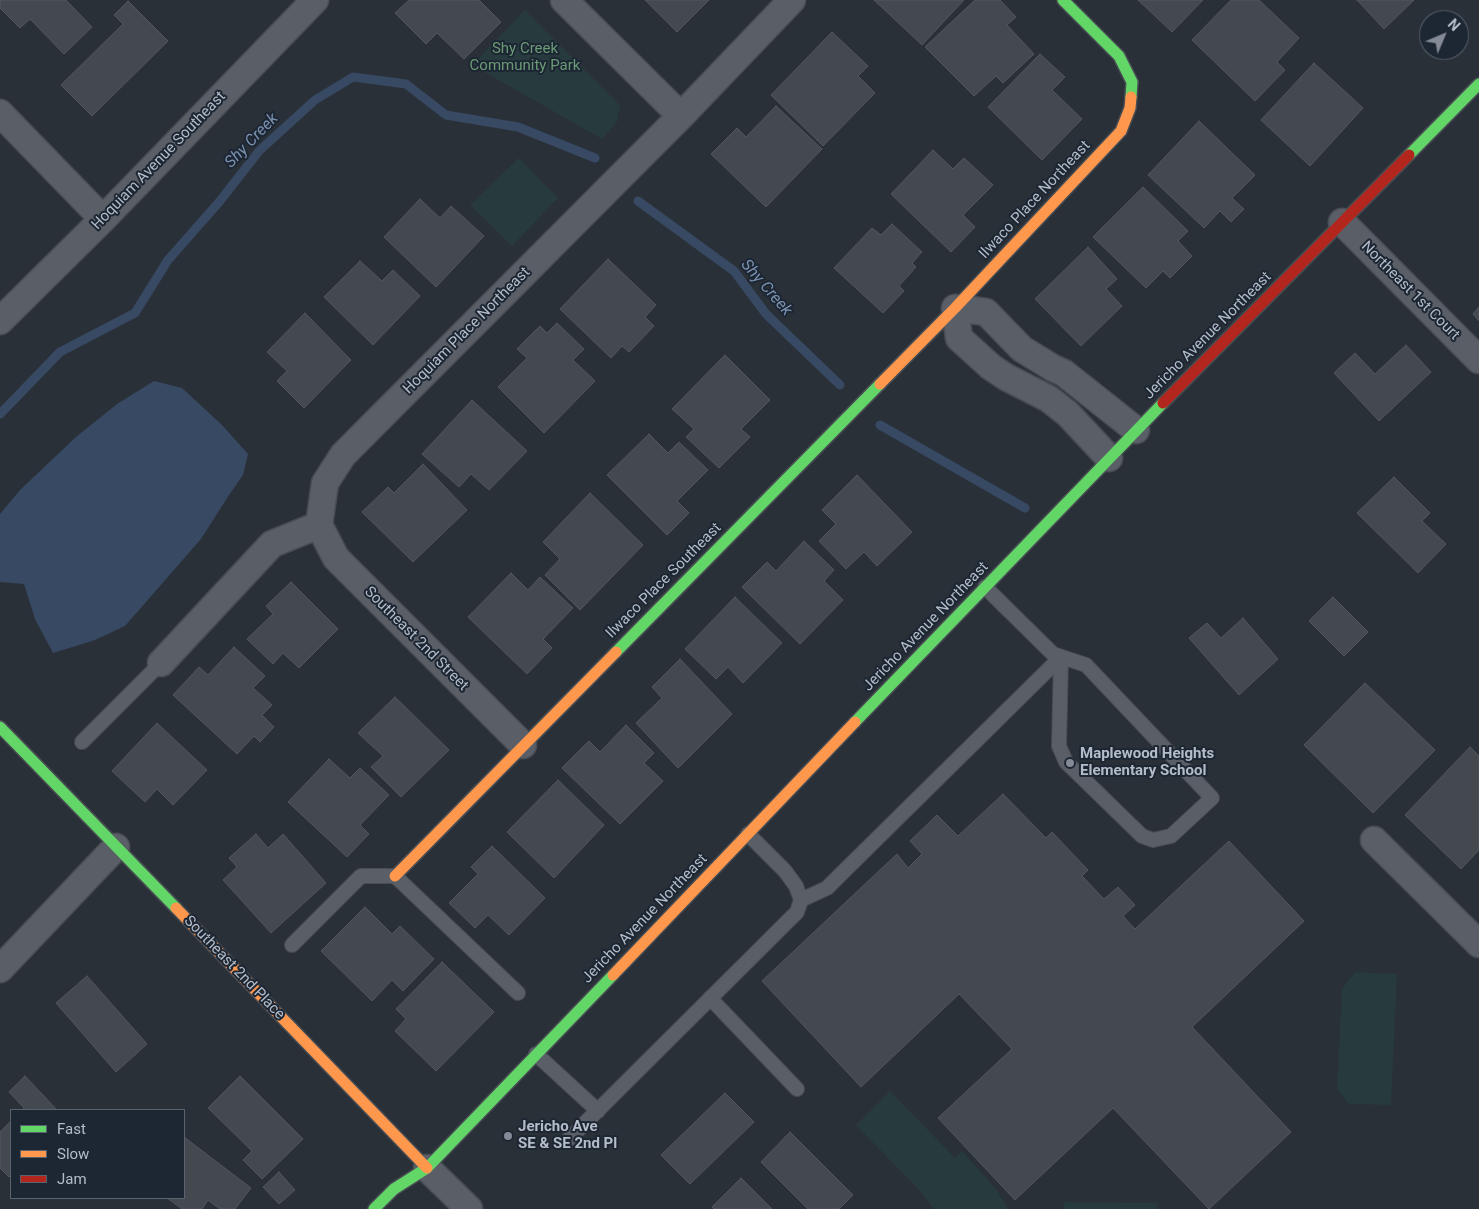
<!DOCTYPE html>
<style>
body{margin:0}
#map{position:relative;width:1479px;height:1209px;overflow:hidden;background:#2a3038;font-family:Roboto,sans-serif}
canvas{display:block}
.legend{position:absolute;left:10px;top:1109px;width:175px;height:90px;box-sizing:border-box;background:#1d2633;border:1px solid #59626f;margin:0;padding:6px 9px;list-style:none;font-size:15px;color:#b4bcc9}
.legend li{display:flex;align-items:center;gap:10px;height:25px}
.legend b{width:25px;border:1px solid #59626f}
.north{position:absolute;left:1419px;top:10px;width:50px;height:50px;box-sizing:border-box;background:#1d2633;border:1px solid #59626f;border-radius:50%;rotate:45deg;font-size:14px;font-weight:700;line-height:20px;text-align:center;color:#b4bcc9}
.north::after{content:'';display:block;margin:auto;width:18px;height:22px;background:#848b96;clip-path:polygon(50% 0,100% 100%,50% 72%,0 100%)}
</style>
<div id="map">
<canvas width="1479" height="1209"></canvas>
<ul class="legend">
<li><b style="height:6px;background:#63d668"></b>Fast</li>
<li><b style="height:6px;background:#ff974d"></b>Slow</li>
<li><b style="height:6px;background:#b3261e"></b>Jam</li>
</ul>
<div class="north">N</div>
</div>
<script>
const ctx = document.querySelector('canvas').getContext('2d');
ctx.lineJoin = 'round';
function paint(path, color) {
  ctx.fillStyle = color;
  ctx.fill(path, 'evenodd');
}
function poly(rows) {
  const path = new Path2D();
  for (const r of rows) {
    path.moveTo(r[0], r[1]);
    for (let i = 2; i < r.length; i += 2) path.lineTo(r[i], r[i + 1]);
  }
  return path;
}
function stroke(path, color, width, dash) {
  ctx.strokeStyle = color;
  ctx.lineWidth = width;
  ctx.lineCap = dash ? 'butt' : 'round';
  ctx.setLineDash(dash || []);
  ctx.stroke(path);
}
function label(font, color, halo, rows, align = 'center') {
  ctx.font = font + ' Roboto,sans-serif';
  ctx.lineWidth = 4;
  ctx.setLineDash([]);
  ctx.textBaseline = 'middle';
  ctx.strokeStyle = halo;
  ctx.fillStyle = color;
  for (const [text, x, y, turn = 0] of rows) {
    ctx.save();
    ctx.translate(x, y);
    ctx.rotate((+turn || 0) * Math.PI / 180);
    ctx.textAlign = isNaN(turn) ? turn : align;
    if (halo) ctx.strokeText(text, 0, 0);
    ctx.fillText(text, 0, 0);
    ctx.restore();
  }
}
paint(poly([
 [525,10,620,105,617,122,602,139,472,65],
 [519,158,558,198,512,246,470,205],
 [1355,972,1397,974,1391,1105,1349,1104,1337,1089,1342,989],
 [890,1091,955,1158,962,1151,996,1189,1008,1209,934,1209,922,1193,856,1125],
 [1064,1202,1157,1203,1157,1209,1064,1209]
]), '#273a3e');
paint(poly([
 [154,381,182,388,222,425,248,454,243,475,229,495,201,539,125,626,95,640,53,653,35,619,24,584,0,582,0,514,20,490,76,437,117,404]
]), '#384963');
stroke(poly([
 [638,201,734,271,766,314,840,385],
 [0,414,60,352,135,313,168,260,220,201,259,151,315,100,353,77,406,84,446,115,518,127,595,158],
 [880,425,1025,508]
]), '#384963', 9);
const building = poly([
 [0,0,66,0,92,27,64,54,30,19,20,28,0,8,0,0],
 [409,0,479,0,501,22,464,59,437,33,426,44,395,13,409,0],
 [645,0,709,0,677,32,645,0],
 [874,0,964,0,922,45,874,0],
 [975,0,1000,0,1016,17,1007,25,1034,54,1003,83,996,76,974,96,925,47,975,0],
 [1138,0,1203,0,1172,32,1138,0],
 [1231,0,1259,0,1299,38,1277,62,1285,70,1255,101,1192,40,1231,0],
 [1357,0,1414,0,1384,29,1357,0],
 [128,1,168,41,92,116,61,85,123,24,114,15,128,1],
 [832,32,868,66,858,76,875,93,823,146,771,95,832,32],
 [1040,54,1065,77,1052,90,1082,119,1042,160,988,107,1040,54],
 [1314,63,1363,108,1310,166,1261,120,1314,63],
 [776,106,822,149,766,207,711,154,737,128,746,137,776,106],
 [1199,121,1255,175,1232,198,1244,209,1231,222,1220,211,1204,228,1148,175,1199,121],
 [933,150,953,169,964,158,993,185,963,215,975,227,951,252,891,194,933,150],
 [1143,187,1188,231,1178,241,1192,256,1170,278,1163,271,1146,288,1093,237,1143,187],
 [420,199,440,218,451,206,484,236,436,287,384,237,420,199],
 [892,224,922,252,912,263,916,267,899,286,904,291,883,313,834,268,872,228,881,235,892,224],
 [1088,247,1117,279,1106,289,1122,306,1081,346,1035,299,1088,247],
 [608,259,656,305,645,317,654,326,629,352,622,346,611,358,560,309,608,259],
 [360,261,382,281,393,270,420,296,373,345,324,297,360,261],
 [1479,307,1479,321,1473,314,1479,307],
 [305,313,351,360,304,408,277,381,287,371,267,352,305,313],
 [557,323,584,349,573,360,595,381,544,433,498,387,527,358,517,349,540,326,547,333,557,323],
 [1406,345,1431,372,1379,421,1334,373,1355,353,1375,374,1406,345],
 [725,355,770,400,741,429,750,437,719,468,686,437,694,429,672,409,725,355],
 [472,400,527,451,489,490,471,474,459,487,422,454,472,400],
 [649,434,668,453,679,442,708,470,677,501,689,513,667,535,607,475,649,434],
 [423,464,467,510,413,562,362,512,388,487,394,493,423,464],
 [857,475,912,532,877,566,864,552,846,569,819,541,836,524,822,510,857,475],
 [1394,477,1430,513,1422,521,1446,544,1418,573,1357,513,1394,477],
 [590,493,643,545,580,610,545,575,560,559,543,542,590,493],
 [804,541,834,570,824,581,843,600,800,644,742,587,767,562,776,571,804,541],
 [511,573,528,590,540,577,573,608,543,639,552,648,527,674,468,617,511,573],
 [291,582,338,629,299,668,283,653,273,664,247,639,273,614,266,606,291,582],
 [735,597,782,643,743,683,728,667,716,679,685,649,735,597],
 [1333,597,1368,632,1344,656,1309,621,1333,597],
 [1243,618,1278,659,1239,695,1189,638,1207,623,1221,638,1243,618],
 [234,647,265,676,253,688,272,705,262,715,274,727,260,742,254,736,237,754,173,695,199,667,208,675,234,647],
 [680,659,732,714,678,768,636,723,662,698,652,687,680,659],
 [1365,683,1435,750,1373,813,1304,745,1365,683],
 [395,697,449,750,401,797,371,767,383,756,358,733,395,697],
 [157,723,207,770,173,805,157,789,145,802,112,771,157,723],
 [626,725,654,753,644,763,663,781,620,824,562,768,589,741,600,752,626,725],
 [1470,747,1479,756,1479,850,1461,869,1405,815,1470,747],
 [329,759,350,778,360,768,389,795,360,825,369,834,347,857,288,802,329,759],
 [558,780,604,825,554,878,507,832,558,780],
 [1003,794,1046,838,1052,832,1088,870,1082,876,1104,899,1118,887,1135,905,1123,916,1135,929,1229,841,1304,921,1192,1027,1291,1132,1209,1209,1113,1108,1015,1200,938,1118,1012,1049,959,994,861,1087,762,981,897,854,908,868,922,854,910,841,937,815,958,836,1003,794],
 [256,834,268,848,283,834,326,883,271,933,223,880,237,867,229,858,256,834],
 [492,846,545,898,509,935,488,915,475,928,449,903,478,874,471,867,492,846],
 [365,907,392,934,400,926,434,959,403,991,392,980,372,1001,321,951,365,907],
 [442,962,494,1012,436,1071,395,1031,406,1019,396,1009,442,962],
 [87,976,147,1044,116,1072,56,1003,87,976],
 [25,1076,57,1110,23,1110,24,1108,9,1092,25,1076],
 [240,1076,303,1139,262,1179,243,1160,252,1151,208,1108,240,1076],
 [725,1093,754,1122,690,1184,661,1155,725,1093],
 [11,1121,11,1175,9,1177,0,1168,0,1132,11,1121],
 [790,1132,853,1195,839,1209,808,1209,761,1162,790,1132],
 [184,1137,251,1188,235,1209,220,1209,208,1200,202,1209,182,1209,167,1198,184,1198,184,1137],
 [279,1172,295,1190,279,1204,263,1187,279,1172],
 [741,1178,772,1209,714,1209,712,1207,741,1178]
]);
paint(building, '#444950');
stroke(building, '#52575f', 1);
const lane = poly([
 [985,587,1053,654,1086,665,1212,798,1171,836,1153,840,1142,836,1066,762,1059,746,1061,657],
 [82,742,161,663],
 [801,900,827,888,835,880,1061,657],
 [292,945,361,876,395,876,518,993],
 [710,998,797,1089],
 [536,1054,598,1111],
 [569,1139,797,912,801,900,796,886,785,871,748,834]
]);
const street = poly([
 [564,0,681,116],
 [0,113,103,219],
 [1342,222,1479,360],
 [0,321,103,219,315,0],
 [1109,458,1068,414,1049,399,1006,377,991,367,959,338,955,308,986,312,1022,349,1053,368,1064,373,1136,430],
 [319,525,336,558,523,745],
 [161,663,272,544,319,525,325,483,343,455,681,116,792,0],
 [1374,840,1479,944],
 [0,969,116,847],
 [427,1168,469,1209]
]);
const fast = poly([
 [1063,0,1119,56,1132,82,1131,97],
 [1409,155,1479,84],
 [616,652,880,384],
 [855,722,1163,403],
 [0,727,176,908],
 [374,1209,394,1189,427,1168,613,975]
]);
const slow = poly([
 [880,384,955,308,1121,131,1130,108,1131,97],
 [395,876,616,652],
 [176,908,427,1168],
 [613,975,855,722]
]);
const jam = poly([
 [1163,403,1409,155]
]);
stroke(lane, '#484c53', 16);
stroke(street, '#484c53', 29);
stroke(fast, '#484c53', 14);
stroke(slow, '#484c53', 14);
stroke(jam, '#484c53', 14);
stroke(lane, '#5a5e66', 14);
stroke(street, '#5a5e66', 26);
stroke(fast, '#63d668', 11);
stroke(slow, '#ff974d', 11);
stroke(jam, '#b3261e', 11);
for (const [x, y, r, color] of [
 [1070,763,5,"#848b96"],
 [508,1136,5,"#848b96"]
]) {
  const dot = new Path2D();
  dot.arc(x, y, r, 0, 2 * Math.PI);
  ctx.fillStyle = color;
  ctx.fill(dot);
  stroke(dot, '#1d2633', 2);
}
label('15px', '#6b9a76', '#1d2633', [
 ["Shy Creek",525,49],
 ["Community Park",525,66]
]);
label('15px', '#b4bcc9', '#1d2633', [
 ["Hoquiam Avenue Southeast",159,161,-46],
 ["Ilwaco Place Northeast",1035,200,-47],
 ["Northeast 1st Court",1410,291,45],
 ["Hoquiam Place Northeast",467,331,-45],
 ["Jericho Avenue Northeast",1208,336,-45],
 ["Ilwaco Place Southeast",664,581,-45],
 ["Jericho Avenue Northeast",926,627,-46],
 ["Southeast 2nd Street",416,639,45],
 ["Jericho Avenue Northeast",645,919,-46],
 ["Southeast 2nd Place",234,968,46]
]);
label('bold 15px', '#b4bcc9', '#1d2633', [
 ["Maplewood Heights",1080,754],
 ["Elementary School",1080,771],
 ["Jericho Ave",518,1127],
 ["SE & SE 2nd Pl",518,1144]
], 'left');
label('italic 16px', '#7c92b1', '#1d2633', [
 ["Shy Creek",252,141,-46],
 ["Shy Creek",766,288,49]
]);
</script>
